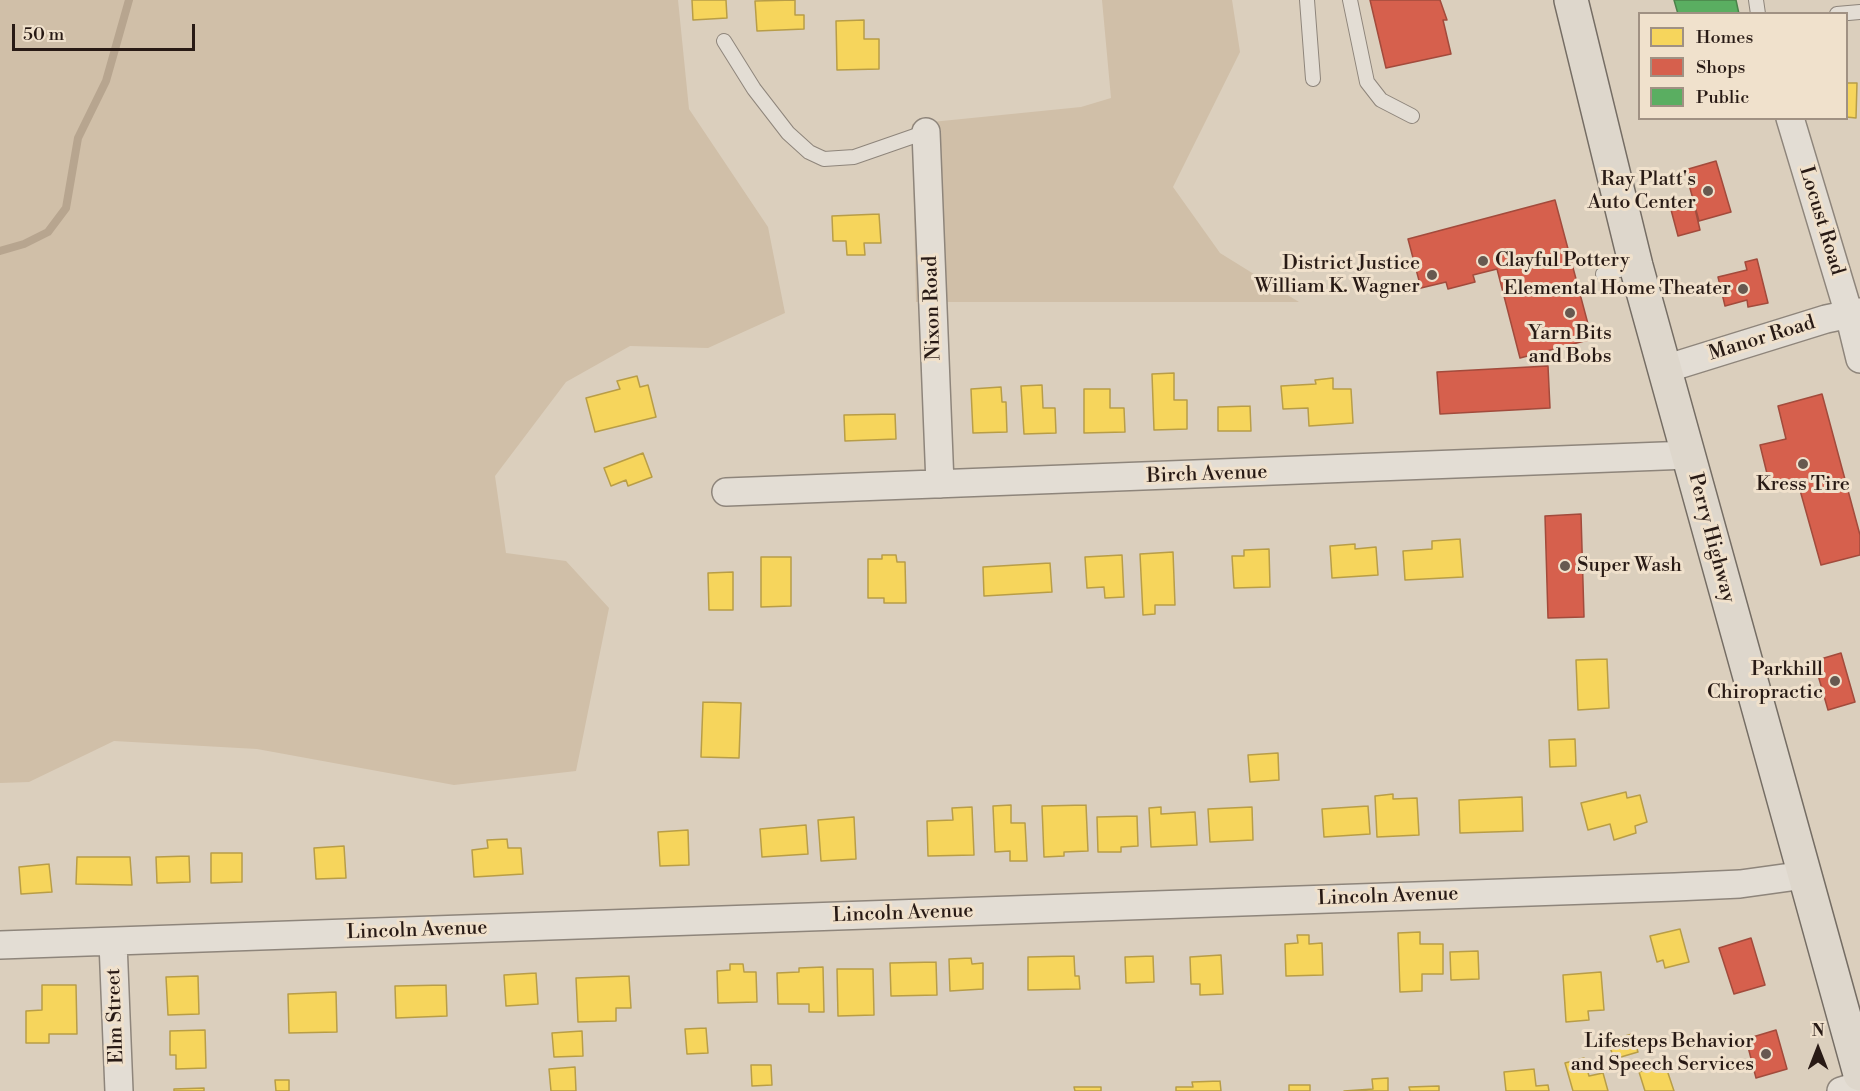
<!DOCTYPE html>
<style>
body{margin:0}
#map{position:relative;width:1860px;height:1091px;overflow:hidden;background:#dbcfbd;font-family:"Libre Bodoni",serif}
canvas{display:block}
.legend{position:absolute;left:1638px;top:12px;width:210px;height:108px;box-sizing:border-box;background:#f0e1cc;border:2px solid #a09183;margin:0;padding:8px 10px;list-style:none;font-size:18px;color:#281a15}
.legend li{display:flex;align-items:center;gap:12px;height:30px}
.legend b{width:30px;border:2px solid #a09183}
.north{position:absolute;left:1788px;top:1019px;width:60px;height:60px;-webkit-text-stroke:4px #f0e1cc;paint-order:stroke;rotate:0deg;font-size:16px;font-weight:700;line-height:24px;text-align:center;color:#281a15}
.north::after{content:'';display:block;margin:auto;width:21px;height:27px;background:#281a15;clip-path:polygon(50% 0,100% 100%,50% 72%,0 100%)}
.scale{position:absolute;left:12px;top:24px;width:183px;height:27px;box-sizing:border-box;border:3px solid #281a15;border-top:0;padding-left:8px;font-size:18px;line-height:21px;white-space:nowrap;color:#281a15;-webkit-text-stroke:4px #f0e1cc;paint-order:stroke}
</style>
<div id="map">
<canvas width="1860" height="1091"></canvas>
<ul class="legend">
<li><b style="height:16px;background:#f6d55c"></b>Homes</li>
<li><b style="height:16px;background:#d6604d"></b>Shops</li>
<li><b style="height:16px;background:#5aae61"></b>Public</li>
</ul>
<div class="north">N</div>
<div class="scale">50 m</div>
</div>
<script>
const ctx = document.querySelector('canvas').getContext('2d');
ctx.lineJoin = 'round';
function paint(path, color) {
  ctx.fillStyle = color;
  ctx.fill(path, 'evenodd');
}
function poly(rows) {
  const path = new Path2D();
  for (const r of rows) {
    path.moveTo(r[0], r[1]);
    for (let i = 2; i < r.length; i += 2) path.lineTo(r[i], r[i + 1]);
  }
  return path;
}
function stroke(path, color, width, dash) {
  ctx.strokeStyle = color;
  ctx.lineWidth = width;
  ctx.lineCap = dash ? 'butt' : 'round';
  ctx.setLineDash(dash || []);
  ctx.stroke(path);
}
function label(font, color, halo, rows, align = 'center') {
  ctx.font = font + ' "Libre Bodoni",serif';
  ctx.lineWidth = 6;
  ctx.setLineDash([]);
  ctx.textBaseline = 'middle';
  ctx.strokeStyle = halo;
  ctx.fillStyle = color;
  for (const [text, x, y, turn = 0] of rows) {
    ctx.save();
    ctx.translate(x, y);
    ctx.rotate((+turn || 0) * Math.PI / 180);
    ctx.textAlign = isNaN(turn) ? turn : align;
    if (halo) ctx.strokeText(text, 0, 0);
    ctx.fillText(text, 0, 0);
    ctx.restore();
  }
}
paint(poly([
 [0,0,678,0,689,109,768,227,785,313,708,348,630,346,566,382,495,476,506,553,566,561,609,608,576,771,454,785,257,749,114,741,29,782,0,783],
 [1102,0,1232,0,1240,52,1173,187,1220,253,1299,302,916,302,912,124,1081,107,1111,98]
]), '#d0bfa8');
const homes = poly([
 [692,0,726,0,727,18,693,20,692,0],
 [795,0,795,15,804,15,804,29,757,31,755,1,795,0],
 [864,20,864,39,879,39,879,69,837,70,836,21,864,20],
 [1846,83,1857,83,1856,118,1846,117,1846,83],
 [879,214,881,243,864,243,865,255,847,255,846,241,833,241,832,216,879,214],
 [1174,373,1174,400,1187,400,1187,429,1154,430,1152,374,1174,373],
 [637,376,640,387,648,385,656,417,595,432,586,398,620,389,617,381,637,376],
 [1333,378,1333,389,1351,389,1353,423,1309,426,1308,408,1283,409,1281,386,1316,384,1315,380,1333,378],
 [1042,385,1043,408,1055,408,1056,433,1024,434,1021,386,1042,385],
 [1001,387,1002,402,1006,402,1007,432,973,433,971,389,1001,387],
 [1084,389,1110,389,1110,408,1124,408,1125,432,1084,433,1084,389],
 [1250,406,1251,431,1218,431,1218,407,1250,406],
 [895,414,896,439,845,441,844,415,895,414],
 [643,453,652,477,628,486,626,480,611,486,604,468,643,453],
 [1460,539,1463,577,1405,580,1403,551,1432,549,1432,541,1460,539],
 [1355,544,1355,549,1376,547,1378,575,1332,578,1330,546,1355,544],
 [1269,549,1270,587,1234,588,1232,556,1244,556,1244,550,1269,549],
 [1173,552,1175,605,1155,605,1155,614,1143,615,1140,554,1173,552],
 [882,555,896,555,897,562,905,562,906,603,884,603,884,598,868,598,868,559,882,559,882,555],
 [1122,555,1124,597,1105,598,1104,587,1087,588,1085,557,1122,555],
 [761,557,791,557,791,606,761,607,761,557],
 [1050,563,1052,592,984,596,983,567,1050,563],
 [733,572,733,610,709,610,708,573,733,572],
 [1607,659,1609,708,1578,710,1576,660,1607,659],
 [703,702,741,703,739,758,701,757,703,702],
 [1575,739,1576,766,1550,767,1549,740,1575,739],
 [1278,753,1279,780,1250,782,1248,755,1278,753],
 [1626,792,1627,798,1640,795,1647,822,1635,826,1636,833,1614,840,1610,824,1588,830,1581,803,1626,792],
 [1393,794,1393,799,1417,798,1419,835,1377,837,1375,796,1393,794],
 [1522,797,1523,831,1460,833,1459,800,1522,797],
 [1011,805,1011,823,1025,823,1027,861,1010,861,1010,851,995,852,993,806,1011,805],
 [1086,805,1088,851,1064,852,1064,856,1044,857,1042,806,1086,805],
 [1368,806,1370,834,1324,837,1322,809,1368,806],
 [972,807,974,855,928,856,927,821,953,820,952,808,972,807],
 [1161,807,1161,814,1195,812,1197,845,1151,847,1149,808,1161,807],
 [1252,807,1253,840,1210,842,1208,809,1252,807],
 [1137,816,1138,846,1121,847,1121,852,1098,852,1097,817,1137,816],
 [854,817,856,859,821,861,818,820,854,817],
 [806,825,808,854,762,857,760,829,806,825],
 [688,830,689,865,660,866,658,832,688,830],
 [507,839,508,848,521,848,523,874,474,877,472,850,488,848,487,840,507,839],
 [344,846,346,878,316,879,314,848,344,846],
 [211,853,242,853,242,882,211,883,211,853],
 [189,856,190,882,157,883,156,857,189,856],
 [77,857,130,857,132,885,76,884,77,857],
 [49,864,52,892,21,894,19,867,49,864],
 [1680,929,1689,962,1665,968,1663,960,1657,962,1650,936,1680,929],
 [1420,932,1420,944,1443,944,1443,974,1422,974,1422,991,1400,992,1398,933,1420,932],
 [1297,935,1309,935,1309,944,1322,943,1323,975,1286,976,1285,944,1298,943,1297,935],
 [1478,951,1479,979,1451,980,1450,952,1478,951],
 [1221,955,1223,994,1200,995,1200,984,1191,984,1190,957,1221,955],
 [1074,956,1075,976,1079,976,1080,989,1028,990,1028,957,1074,956],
 [1153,956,1154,982,1126,983,1125,957,1153,956],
 [971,958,972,964,983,963,983,989,950,991,949,959,971,958],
 [936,962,937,995,891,996,890,963,936,962],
 [730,964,743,964,744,972,756,972,757,1002,718,1003,717,971,730,970,730,964],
 [823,967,824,1012,809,1012,809,1004,778,1004,777,973,799,972,799,968,823,967],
 [837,969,873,969,874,1015,838,1016,837,969],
 [1601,972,1604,1010,1588,1011,1589,1020,1566,1022,1563,975,1601,972],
 [536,973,538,1004,506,1006,504,975,536,973],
 [198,976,199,1014,168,1015,166,977,198,976],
 [629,976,631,1008,616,1008,616,1021,578,1022,576,978,629,976],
 [42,985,76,985,77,1034,49,1034,49,1043,26,1043,26,1011,42,1010,42,985],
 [446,985,447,1016,396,1018,395,986,446,985],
 [336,992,337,1032,289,1033,288,994,336,992],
 [706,1028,708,1053,687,1054,685,1029,706,1028],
 [205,1030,206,1068,176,1069,176,1055,170,1055,170,1031,205,1030],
 [582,1031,583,1056,554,1057,552,1033,582,1031],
 [1632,1034,1638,1052,1614,1059,1608,1041,1632,1034],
 [1584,1058,1589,1076,1603,1073,1608,1091,1573,1091,1565,1063,1584,1058],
 [1665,1064,1674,1091,1645,1091,1639,1072,1665,1064],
 [751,1065,771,1065,772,1085,752,1086,751,1065],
 [575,1067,576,1091,551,1091,549,1069,575,1067],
 [1534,1069,1536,1086,1548,1085,1549,1091,1506,1091,1504,1072,1534,1069],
 [1388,1078,1388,1091,1344,1091,1373,1089,1372,1079,1388,1078],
 [275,1080,289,1080,289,1091,276,1091,275,1080],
 [1220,1081,1221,1091,1176,1091,1176,1087,1193,1087,1192,1082,1220,1081],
 [1289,1085,1310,1085,1310,1091,1289,1091,1289,1085],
 [1439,1086,1439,1091,1410,1091,1409,1087,1439,1086],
 [1074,1087,1101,1087,1101,1091,1075,1091,1074,1087],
 [204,1088,204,1091,174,1091,174,1089,204,1088]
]);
paint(homes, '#f6d55c');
stroke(homes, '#b89d47', 1.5);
const shops = poly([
 [1370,0,1440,0,1447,20,1443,20,1451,54,1386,68,1370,0],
 [1716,161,1731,212,1699,221,1685,170,1716,161],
 [1555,200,1592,339,1520,358,1497,269,1473,275,1475,282,1448,289,1446,282,1421,288,1408,239,1555,200],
 [1693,200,1700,230,1678,236,1670,206,1693,200],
 [1757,259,1768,303,1748,307,1747,300,1725,306,1718,277,1747,270,1745,262,1757,259],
 [1548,366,1550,408,1440,414,1437,372,1548,366],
 [1822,394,1860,535,1860,555,1821,565,1798,483,1771,490,1760,445,1786,439,1778,406,1822,394],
 [1581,514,1584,617,1548,618,1545,516,1581,514],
 [1841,653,1855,702,1828,710,1814,661,1841,653],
 [1751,938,1765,985,1734,994,1719,948,1751,938],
 [1776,1030,1787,1069,1756,1078,1746,1039,1776,1030]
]);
paint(shops, '#d6604d');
stroke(shops, '#a24b3c', 1.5);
const public = poly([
 [1674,0,1736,0,1739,14,1678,14,1674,0]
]);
paint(public, '#5aae61');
stroke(public, '#4b824a', 1.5);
stroke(poly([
 [0,251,24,244,48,232,66,208,78,138,106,81,129,0]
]), '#b7a58f', 8);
const service = poly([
 [1307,0,1313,79],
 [1350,0,1367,82,1381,100,1412,116],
 [1756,0,1758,14],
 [1837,14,1860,12],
 [724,41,754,89,788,133,809,152,824,159,854,157,926,132],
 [1603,274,1636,266]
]);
const minor = poly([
 [1790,118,1849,314,1860,359],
 [926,132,940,484],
 [1665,369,1826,319,1860,312],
 [726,492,1689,455],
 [113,942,119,1091],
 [0,945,1675,887,1740,884,1805,875],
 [1841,1091,1860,1085]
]);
const primary = poly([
 [1571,0,1636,266,1860,1074]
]);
stroke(service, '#8e857b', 16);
stroke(minor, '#8e857b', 30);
stroke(primary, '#756d64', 36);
stroke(service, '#e3ddd4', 14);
stroke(minor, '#e3ddd4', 27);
stroke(primary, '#ded7cc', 33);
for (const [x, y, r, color] of [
 [1708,191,6,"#675950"],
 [1483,261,6,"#675950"],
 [1432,275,6,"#675950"],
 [1743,289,6,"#675950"],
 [1570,313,6,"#675950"],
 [1803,464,6,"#675950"],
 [1565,566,6,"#675950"],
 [1835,681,6,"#675950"],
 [1766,1054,6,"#675950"]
]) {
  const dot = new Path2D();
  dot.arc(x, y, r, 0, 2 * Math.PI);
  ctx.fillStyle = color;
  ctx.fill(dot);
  stroke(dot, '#f0e1cc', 2);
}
label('20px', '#281a15', '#f0e1cc', [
 ["Ray Platt's",1696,180],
 ["Auto Center",1696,203],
 ["Clayful Pottery",1495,261,"left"],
 ["District Justice",1420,264],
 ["William K. Wagner",1420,287],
 ["Elemental Home Theater",1731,289],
 ["Yarn Bits",1570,334,"center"],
 ["and Bobs",1570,357,"center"],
 ["Kress Tire",1803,485,"center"],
 ["Super Wash",1577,566,"left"],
 ["Parkhill",1823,670],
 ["Chiropractic",1823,693],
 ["Lifesteps Behavior",1754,1042],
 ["and Speech Services",1754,1065]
], 'right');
label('20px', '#281a15', '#f0e1cc', [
 ["Locust Road",1821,221,73],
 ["Nixon Road",933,308,-92],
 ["Manor Road",1762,339,-17],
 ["Birch Avenue",1207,475,-2],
 ["Perry Highway",1711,538,75],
 ["Lincoln Avenue",1388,897,-2],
 ["Lincoln Avenue",903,914,-2],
 ["Lincoln Avenue",417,931,-2],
 ["Elm Street",116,1016,-92]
]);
</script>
